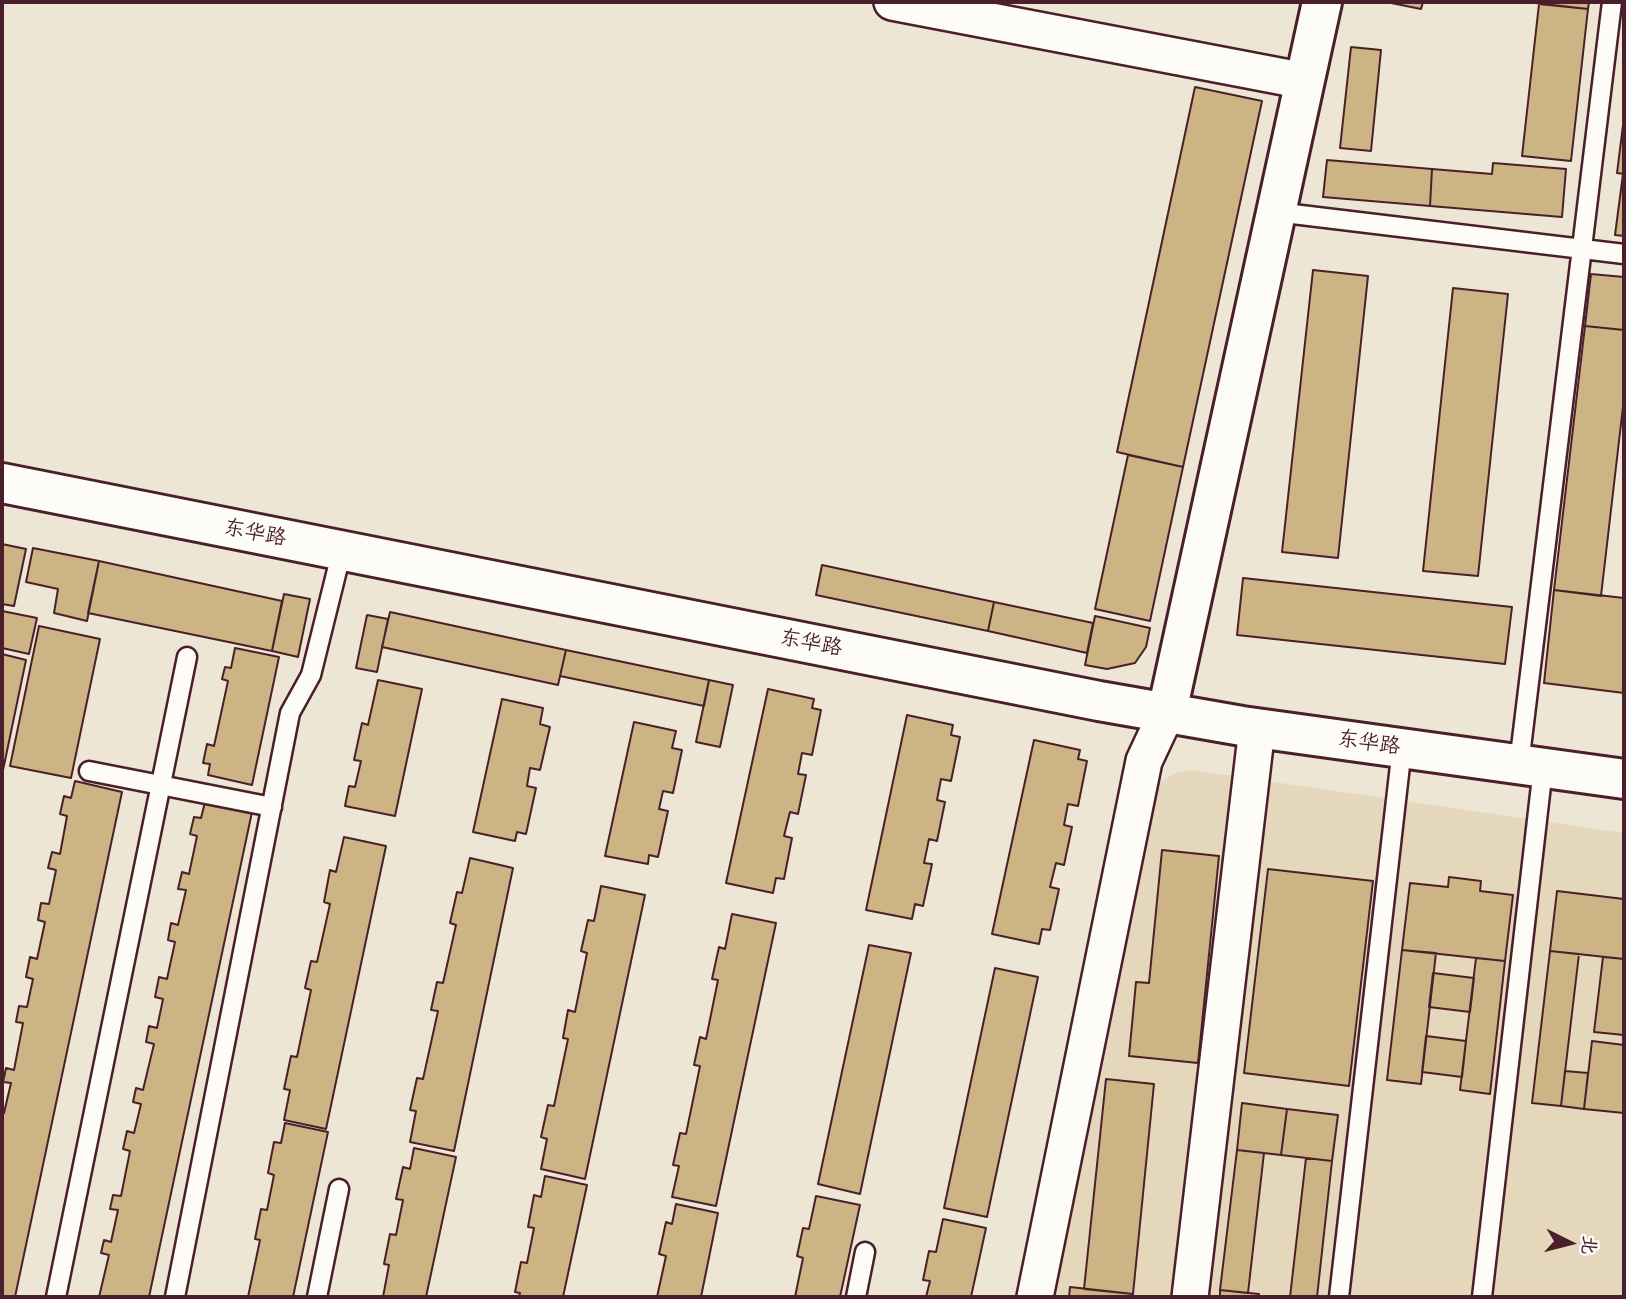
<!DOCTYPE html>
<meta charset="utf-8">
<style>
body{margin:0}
#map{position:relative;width:1626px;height:1299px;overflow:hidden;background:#eee6d4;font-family:"Playpen Sans","LXGW WenKai TC",sans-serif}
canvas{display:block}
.frame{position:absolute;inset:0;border:4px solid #4a1f2b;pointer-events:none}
.north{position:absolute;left:1535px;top:1208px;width:70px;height:70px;-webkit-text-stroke:5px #fdfcf7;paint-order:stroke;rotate:96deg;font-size:19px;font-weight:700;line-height:28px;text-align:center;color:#4a1f2b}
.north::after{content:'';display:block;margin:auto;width:24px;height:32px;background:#4a1f2b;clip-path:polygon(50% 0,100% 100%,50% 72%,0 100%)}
</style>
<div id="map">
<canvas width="1626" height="1299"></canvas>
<div class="frame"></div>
<div class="north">北</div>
</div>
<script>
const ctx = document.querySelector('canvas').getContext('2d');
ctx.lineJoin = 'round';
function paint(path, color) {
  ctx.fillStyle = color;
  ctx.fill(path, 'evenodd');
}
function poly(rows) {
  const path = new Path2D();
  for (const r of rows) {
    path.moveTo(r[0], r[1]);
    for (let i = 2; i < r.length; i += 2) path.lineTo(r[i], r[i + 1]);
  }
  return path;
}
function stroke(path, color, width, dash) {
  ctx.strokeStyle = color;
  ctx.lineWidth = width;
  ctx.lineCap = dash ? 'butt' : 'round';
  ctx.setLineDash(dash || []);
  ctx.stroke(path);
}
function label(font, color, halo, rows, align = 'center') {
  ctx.font = font + ' "Playpen Sans","LXGW WenKai TC",sans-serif';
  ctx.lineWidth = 5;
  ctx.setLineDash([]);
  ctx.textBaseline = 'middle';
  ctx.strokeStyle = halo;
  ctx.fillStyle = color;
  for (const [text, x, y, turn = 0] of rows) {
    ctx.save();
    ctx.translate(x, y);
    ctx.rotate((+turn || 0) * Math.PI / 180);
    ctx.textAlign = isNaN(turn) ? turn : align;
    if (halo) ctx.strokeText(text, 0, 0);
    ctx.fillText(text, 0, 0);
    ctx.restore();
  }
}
paint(poly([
 [1191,770,1624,833,1624,1297,1052,1297,1158,784,1175,773]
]), '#e4d7bc');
const building = poly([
 [1386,2,1423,2,1421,9,1386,2],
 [1526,2,1589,2,1588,9,1526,2],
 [1539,4,1588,9,1571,161,1522,156,1539,4],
 [1351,47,1381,50,1371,151,1340,148,1351,47],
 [1195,87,1262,101,1183,467,1117,452,1195,87],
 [1624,117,1624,174,1617,173,1624,117],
 [1327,160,1432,169,1430,206,1323,197,1327,160],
 [1493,163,1566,169,1562,217,1430,206,1432,169,1492,174,1493,163],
 [1623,174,1624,174,1624,236,1615,235,1623,174],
 [1313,270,1368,276,1338,558,1282,552,1313,270],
 [1591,274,1624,277,1624,330,1585,326,1591,274],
 [1453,288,1508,294,1478,576,1423,571,1453,288],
 [1585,326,1624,330,1624,398,1601,596,1554,590,1585,326],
 [1128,455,1183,467,1150,621,1095,609,1128,455],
 [2,544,26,549,14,606,2,604,2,544],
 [33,548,99,561,87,621,54,613,58,589,26,582,33,548],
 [99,561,282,601,272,651,88,613,99,561],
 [822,565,994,602,988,631,816,595,822,565],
 [1243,578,1512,607,1505,664,1237,635,1243,578],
 [1554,590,1624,598,1624,693,1544,683,1554,590],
 [284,594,310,599,298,657,272,651,284,594],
 [994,602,1093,623,1087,653,988,631,994,602],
 [2,611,37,618,29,654,2,648,2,611],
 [390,612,566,650,558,685,382,647,390,612],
 [367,615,388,619,377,672,356,668,367,615],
 [1095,616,1150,628,1146,647,1135,663,1107,669,1085,665,1095,616],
 [39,626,100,639,71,778,10,766,39,626],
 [235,648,279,657,252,785,208,775,210,764,203,763,207,744,214,746,228,681,222,679,225,667,231,668,235,648],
 [566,650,709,680,704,706,560,676,566,650],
 [2,654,26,660,2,775,2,654],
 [378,680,422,689,395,816,345,806,349,786,355,787,361,761,354,760,362,723,368,725,378,680],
 [709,680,733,685,720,747,696,742,709,680],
 [768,689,814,699,812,708,821,710,812,755,802,753,798,774,806,775,798,814,790,812,784,836,792,838,784,879,776,878,773,893,726,883,768,689],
 [502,699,543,708,540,724,550,727,540,770,530,768,527,786,536,788,526,834,517,832,515,841,473,832,502,699],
 [907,715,953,725,951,735,960,737,951,781,941,779,937,800,945,802,937,841,929,839,924,863,932,864,923,906,915,904,912,919,866,910,907,715],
 [634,722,676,731,672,748,682,750,673,793,663,791,659,809,668,811,658,857,649,855,648,864,605,856,634,722],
 [1034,740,1080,750,1078,759,1087,761,1078,806,1068,804,1064,825,1072,827,1064,865,1056,863,1050,887,1059,889,1050,930,1042,929,1039,944,992,934,1034,740],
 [75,781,122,792,15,1297,2,1297,2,1112,4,1113,11,1083,3,1082,6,1068,14,1070,23,1023,16,1022,19,1006,27,1007,33,979,26,977,30,957,37,959,45,922,38,920,41,903,49,904,56,870,48,868,52,852,60,854,67,816,60,814,64,796,71,798,75,781],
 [205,802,252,812,149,1297,99,1297,109,1255,101,1253,104,1240,111,1242,118,1210,110,1209,113,1195,121,1196,130,1151,123,1149,127,1131,134,1133,141,1104,133,1102,136,1088,143,1090,154,1044,146,1042,149,1026,157,1028,163,999,155,997,159,977,167,979,175,942,168,940,171,923,178,925,186,890,178,889,182,872,189,874,197,836,190,834,194,817,201,818,205,802],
 [344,837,386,846,326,1129,284,1120,290,1090,284,1089,291,1056,297,1057,311,990,305,988,311,961,317,962,330,904,324,902,330,870,336,872,344,837],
 [1162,850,1219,856,1198,1063,1129,1056,1136,982,1149,983,1162,850],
 [470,858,513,868,454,1151,410,1142,416,1111,410,1110,417,1078,423,1079,438,1011,431,1010,437,982,443,983,456,925,450,923,457,892,462,893,470,858],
 [1268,869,1373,881,1349,1086,1244,1073,1268,869],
 [1449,877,1481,881,1480,891,1513,895,1505,961,1402,950,1410,883,1448,887,1449,877],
 [601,886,645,895,585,1179,541,1169,547,1139,541,1137,548,1105,554,1106,568,1039,563,1038,568,1010,575,1012,587,953,581,951,588,920,594,921,601,886],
 [1557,891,1624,899,1624,959,1550,951,1557,891],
 [732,914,776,923,716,1206,672,1197,679,1166,673,1165,680,1133,686,1134,700,1066,694,1065,700,1037,706,1039,718,980,712,979,719,947,725,949,732,914],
 [869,945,911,953,860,1194,818,1184,869,945],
 [1402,950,1436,953,1421,1084,1387,1080,1402,950],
 [1550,951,1579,954,1561,1106,1532,1103,1550,951],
 [1603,957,1624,959,1624,1035,1594,1032,1603,957],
 [1476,958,1505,961,1490,1094,1460,1090,1476,958],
 [995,968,1038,977,987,1217,944,1208,995,968],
 [1433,973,1474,978,1470,1012,1429,1007,1433,973],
 [1426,1036,1466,1041,1462,1077,1422,1072,1426,1036],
 [1592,1041,1624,1045,1624,1113,1584,1109,1592,1041],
 [1565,1071,1588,1073,1584,1109,1561,1106,1565,1071],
 [1106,1079,1154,1084,1133,1294,1084,1289,1106,1079],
 [1242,1103,1287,1109,1281,1155,1237,1150,1242,1103],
 [1287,1109,1338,1115,1332,1161,1281,1155,1287,1109],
 [285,1123,328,1132,293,1297,248,1297,260,1240,255,1239,261,1209,267,1210,274,1175,268,1173,274,1142,281,1143,285,1123],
 [414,1148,456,1157,426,1297,383,1297,389,1265,384,1264,390,1234,396,1235,403,1200,396,1199,403,1167,410,1169,414,1148],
 [1237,1150,1264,1153,1248,1293,1220,1290,1237,1150],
 [1306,1158,1332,1161,1317,1297,1290,1297,1306,1158],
 [545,1176,587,1185,563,1297,519,1297,520,1293,515,1292,521,1262,527,1263,534,1228,528,1227,534,1195,541,1197,545,1176],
 [816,1196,860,1205,840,1297,795,1297,803,1258,797,1256,803,1228,809,1229,816,1196],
 [676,1204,718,1213,701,1297,657,1297,666,1256,659,1254,666,1222,672,1224,676,1204],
 [943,1219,986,1228,971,1297,926,1297,930,1281,923,1280,929,1251,936,1252,943,1219],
 [1070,1287,1133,1294,1133,1297,1069,1297,1070,1287],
 [1220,1290,1259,1294,1259,1297,1220,1297,1220,1290]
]);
paint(building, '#ccb484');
stroke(building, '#4a1f2b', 2);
const service = poly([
 [1276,212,1624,254],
 [1519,764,1612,2],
 [89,771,272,807],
 [56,1297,187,657],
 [175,1297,290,713,311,675,342,550],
 [317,1297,339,1189],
 [856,1297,865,1252],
 [1339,1297,1402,748],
 [1482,1297,1543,768]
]);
const minor = poly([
 [892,2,1305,81],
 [1035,1297,1144,761,1167,712],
 [1190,1297,1257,728]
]);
const tertiary = poly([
 [2,483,1099,701,1242,726,1624,779],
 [1167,712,1322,2]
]);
stroke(service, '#4a1f2b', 23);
stroke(minor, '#4a1f2b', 40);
stroke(tertiary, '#4a1f2b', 44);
stroke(service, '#fdfcf7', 18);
stroke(minor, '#fdfcf7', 35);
stroke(tertiary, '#fdfcf7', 38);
label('21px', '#4a1f2b', '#fdfcf7', [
 ["东华路",255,533,11],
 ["东华路",811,643,11],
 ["东华路",1369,743,8]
]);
</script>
